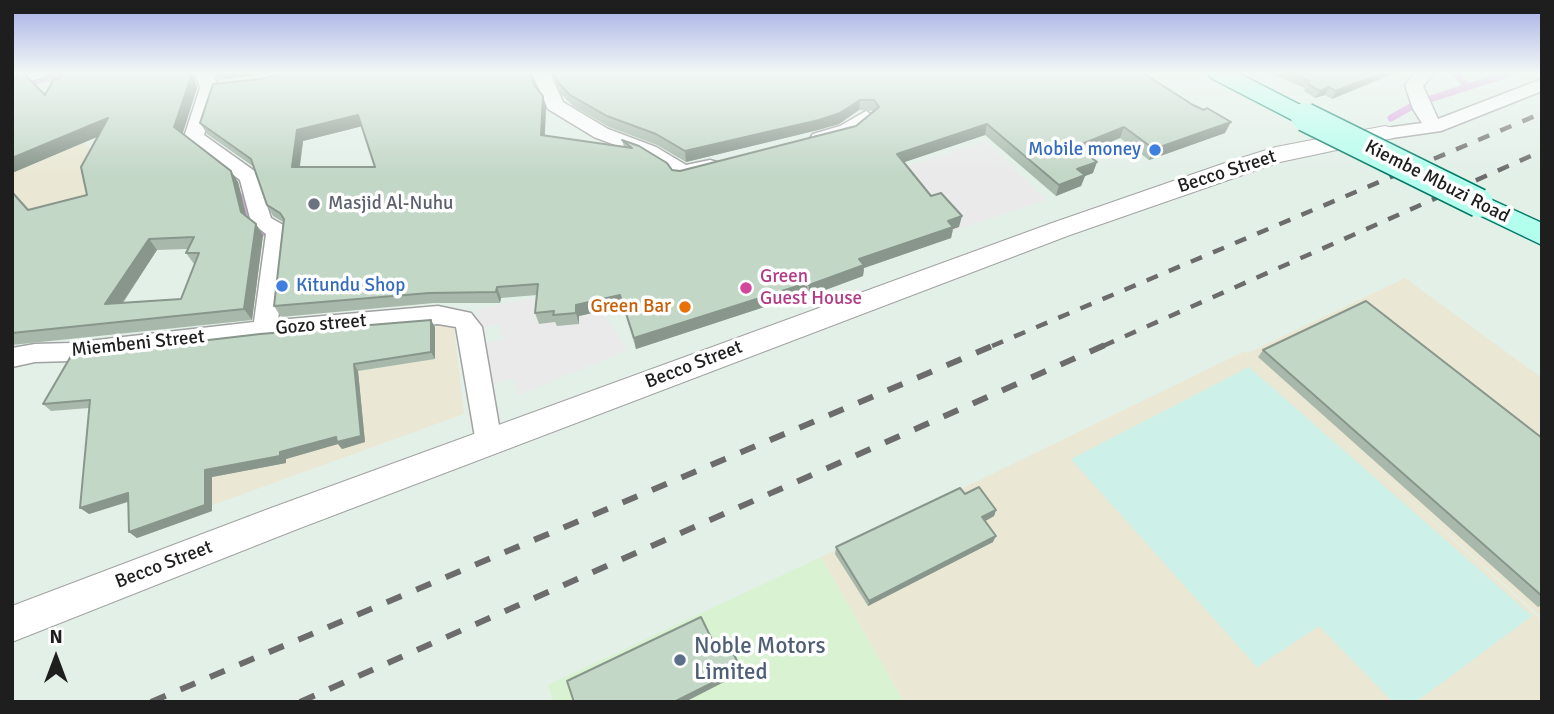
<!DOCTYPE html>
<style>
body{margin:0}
#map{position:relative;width:1554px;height:714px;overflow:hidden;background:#e3f0e8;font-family:Signika,sans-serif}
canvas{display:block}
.frame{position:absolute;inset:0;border:14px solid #1e1e1e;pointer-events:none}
.north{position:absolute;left:21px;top:623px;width:70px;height:70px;-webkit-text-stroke:5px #fff;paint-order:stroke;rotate:0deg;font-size:19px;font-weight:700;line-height:28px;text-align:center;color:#1e1e1e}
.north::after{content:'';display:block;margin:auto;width:24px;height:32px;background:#1e1e1e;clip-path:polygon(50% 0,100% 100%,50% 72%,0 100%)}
</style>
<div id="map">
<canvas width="1554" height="714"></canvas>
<div class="frame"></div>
<div class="north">N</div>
</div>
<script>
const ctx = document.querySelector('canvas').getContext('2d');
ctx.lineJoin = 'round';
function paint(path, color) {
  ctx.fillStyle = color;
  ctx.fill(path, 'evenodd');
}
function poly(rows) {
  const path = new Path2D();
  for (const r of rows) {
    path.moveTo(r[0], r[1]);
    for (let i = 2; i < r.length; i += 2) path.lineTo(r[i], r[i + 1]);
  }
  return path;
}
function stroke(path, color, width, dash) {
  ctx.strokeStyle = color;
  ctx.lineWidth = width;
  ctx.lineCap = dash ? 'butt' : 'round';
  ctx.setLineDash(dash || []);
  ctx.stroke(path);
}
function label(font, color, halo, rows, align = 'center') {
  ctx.font = font + ' Signika,sans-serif';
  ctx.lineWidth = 7;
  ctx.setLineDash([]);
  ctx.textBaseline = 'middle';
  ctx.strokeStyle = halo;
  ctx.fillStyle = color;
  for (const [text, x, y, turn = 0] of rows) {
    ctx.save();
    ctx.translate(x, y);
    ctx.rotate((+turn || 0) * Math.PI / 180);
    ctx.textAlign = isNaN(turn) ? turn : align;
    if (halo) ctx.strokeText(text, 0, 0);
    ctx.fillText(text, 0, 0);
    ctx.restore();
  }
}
paint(poly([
 [821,557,904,702,553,702,548,685]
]), '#d9f2d1');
paint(poly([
 [42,96,108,168,190,172,12,230,12,107],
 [1405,278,1542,378,1542,618,1348,444,1542,620,1542,702,904,702,821,557,1245,351,1248,353],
 [437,323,454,327,464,414,199,510,257,341]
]), '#eae8d5');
paint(poly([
 [1249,367,1532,616,1416,702,1393,702,1319,626,1257,667,1071,459]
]), '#cdf0e9');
paint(poly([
 [986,141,1046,200,950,232,902,168],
 [574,290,595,302,628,350,519,395,513,378,488,386,476,346,504,338,499,324,475,330,478,309]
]), '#eaeaea');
stroke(poly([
 [1455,73,1468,87],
 [12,87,65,73],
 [211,87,217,77,213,73],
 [1424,101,1511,73],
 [1391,118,1414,105],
 [244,196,251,221,257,230,272,236]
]), '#dea0e1', 7);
const minor = poly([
 [20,73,48,73,45,77,12,86,12,75,20,73],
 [195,73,213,73,218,88,204,135,256,172,271,218,285,226,288,231,278,320,438,306,471,313,482,327,502,443,498,451,489,454,480,451,476,443,456,327,438,324,265,339,71,361,35,362,12,367,12,348,35,344,71,343,254,322,266,234,251,222,240,180,184,137,200,88,195,73],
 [532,73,550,73,563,102,608,129,656,147,686,165,710,160,717,162,720,166,717,170,710,172,681,179,674,178,670,172,642,155,594,137,548,109,532,73],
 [1415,73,1434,73,1423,86,1438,119,1542,79,1542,91,1441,131,1385,139,1378,137,1375,133,1378,129,1422,123,1413,109,1405,85,1415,73],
 [866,111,875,117,854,134,820,144,813,142,810,138,813,134,840,126,866,111]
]);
const tertiary = poly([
 [1385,126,1393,128,1397,133,1393,138,1280,162,1070,235,295,530,12,642,12,606,271,508,1052,223,1225,163,1276,147,1385,126]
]);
const secondary = poly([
 [1208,73,1238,73,1314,112,1318,117,1314,122,1305,125,1296,122,1211,78,1208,73],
 [1479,194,1542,223,1542,245,1469,210,1465,203,1469,196,1479,194]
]);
stroke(minor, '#a2a2a2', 3);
stroke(tertiary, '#a2a2a2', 2);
stroke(secondary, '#007a67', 3);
paint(minor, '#fff');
paint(tertiary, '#fff');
paint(secondary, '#b3ffee');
stroke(poly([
 [992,346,1542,113],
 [1103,346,1542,151]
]), '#6c6c6c', 4.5, [12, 12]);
stroke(poly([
 [151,702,997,344],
 [300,702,1107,344]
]), '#6c6c6c', 6, [16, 16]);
const secondaryBridge = poly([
 [1305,117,1479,203]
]);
stroke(secondaryBridge, '#007a67', 31, []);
stroke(secondaryBridge, '#b3ffee', 28);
paint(poly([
 [64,73,193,73,193,74,197,88,183,133,238,182,247,216,263,235,252,320,12,345,12,191,29,210,87,195,98,136,12,173,12,79,45,95],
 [188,249,186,253,194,264,181,299,123,303,157,250],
 [214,73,265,73,228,79,218,79],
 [552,73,1150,73,1146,76,1225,133,1149,160,1120,138,1085,152,1093,173,1085,176,1081,186,1056,196,985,135,904,162,931,196,959,227,953,229,951,238,864,268,863,276,809,296,807,293,636,349,623,306,579,316,579,324,557,326,555,322,539,324,535,313,537,295,501,298,500,303,434,303,281,317,274,306,283,222,273,216,267,205,254,167,207,134,200,123,260,79,535,86,543,96,546,107,545,135,624,147,622,140,672,170,680,171,856,126,873,111,859,110,839,124,818,130,686,162,657,145,609,127,573,106,560,93],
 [362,126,375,167,300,167,303,141],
 [1268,73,1395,73,1332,99,1325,95,1315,98,1304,91,1305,88],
 [435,327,435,359,358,371,365,442,342,449,338,444,286,459,286,463,212,477,212,511,137,538,129,532,128,502,89,514,89,408,51,411,43,404],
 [1263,350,1542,438,1542,605,1538,607,1258,357],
 [965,494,996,510,994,516,985,521,993,542,868,606,835,554,836,547]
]), '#a8b9ab');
paint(poly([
 [189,73,193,73,193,74,197,88,181,138,174,127],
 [224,73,265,73,228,79],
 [1381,73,1395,73,1332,99,1336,91],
 [1329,87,1325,95,1315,98,1320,91],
 [543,96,546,107,544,146,541,135],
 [860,100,859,110,839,124,818,130,686,162,685,151],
 [358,115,363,126,303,141,298,178,292,167,297,130],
 [108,118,116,129,12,173,12,158],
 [1231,122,1225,133,1149,160,1154,149],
 [987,124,985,135,896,165,897,154],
 [1124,127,1120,138,1074,157,1077,146],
 [1097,162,1093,173,1085,176,1081,186,1056,196,1059,185,1077,169],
 [231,171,238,182,248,223,241,212],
 [962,216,959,227,953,229,951,238,864,268,863,276,809,296,809,285,859,259,948,221],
 [256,224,263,235,252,320,244,309],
 [149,239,157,250,115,314,105,304],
 [807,283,807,293,636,349,634,338],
 [497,287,501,298,500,303,496,292],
 [620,295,623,306,579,316,579,324,576,313,576,305],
 [431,320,435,327,435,359,431,352],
 [354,364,358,371,365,442,342,449,338,444,286,459,286,463,212,477,212,511,137,538,129,532,205,470,280,452],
 [128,493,136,499,89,514,80,508],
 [996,510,994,516,980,524,982,517],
 [996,536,993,542,868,606,869,601],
 [738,663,738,668,726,674,725,669],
 [728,675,728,680,685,702,674,702]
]), '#88968b');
const building = poly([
 [23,73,45,95,54,79,59,79,64,73,189,73,191,77,174,127,231,171,241,212,256,224,244,309,12,333,12,192,28,210,87,195,81,167,108,118,12,158,12,79,18,77,17,74,23,73],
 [194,237,186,253,199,253,181,299,105,304,149,239,194,237],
 [284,73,530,73,535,86,543,96,541,135,632,148,622,140,639,146,667,163,672,170,680,171,856,126,879,107,874,100,860,100,840,113,819,120,685,151,656,134,607,116,570,95,558,82,554,73,1143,73,1193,105,1204,110,1207,108,1231,122,1154,149,1124,127,1077,146,1097,162,1077,169,1085,175,1059,185,987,124,897,154,931,196,941,193,962,216,948,221,953,227,859,259,864,265,809,285,807,283,634,338,620,295,576,305,576,313,553,315,554,311,535,313,538,284,497,287,496,292,429,293,274,306,284,219,280,213,267,205,251,159,200,123,213,84,260,79,284,73],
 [358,115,375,167,292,167,297,130,358,115],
 [1290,73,1381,73,1336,91,1329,87,1320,91,1308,84,1309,80,1290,73],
 [1366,301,1542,438,1542,596,1263,350,1366,301],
 [431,320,431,352,354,364,361,436,337,442,336,437,280,452,280,456,205,470,205,505,129,532,128,493,80,508,90,400,43,404,71,356,260,334,431,320],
 [979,487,996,510,982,517,996,536,869,601,836,547,960,488,965,494,979,487],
 [701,617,715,646,727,640,738,663,725,669,728,675,674,702,574,702,567,681,701,617]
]);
paint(building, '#c3d7c7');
stroke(building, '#88968b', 2);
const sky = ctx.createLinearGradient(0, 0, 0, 173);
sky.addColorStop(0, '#a4ace5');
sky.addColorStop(0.42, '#f2f8f5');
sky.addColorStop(1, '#f2f8f500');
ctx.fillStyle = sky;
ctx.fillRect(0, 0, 1554, 173);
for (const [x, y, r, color] of [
 [1155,150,7,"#3f7fe0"],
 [314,204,7,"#6b7280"],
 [282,286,7,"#3f7fe0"],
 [746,288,7,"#d1479c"],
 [685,307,7,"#e8710a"],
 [680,660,7,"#5c6f8a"]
]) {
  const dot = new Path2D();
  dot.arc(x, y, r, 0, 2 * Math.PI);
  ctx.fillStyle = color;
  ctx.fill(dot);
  stroke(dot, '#fff', 2.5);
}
label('19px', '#366cbe', '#fff', [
 ["Mobile money",1141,150],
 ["Kitundu Shop",296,286,"left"]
], 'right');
label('19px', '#1e1e1e', '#fff', [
 ["Becco Street",1227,172,-18],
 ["Kiembe Mbuzi Road",1437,182,27],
 ["Gozo street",321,325,-5],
 ["Miembeni Street",138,344,-6],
 ["Becco Street",694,365,-21],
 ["Becco Street",164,565,-21]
]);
label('19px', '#5b616d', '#fff', [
 ["Masjid Al-Nuhu",328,204]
], 'left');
label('19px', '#b23c85', '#fff', [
 ["Green",760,277],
 ["Guest House",760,299]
], 'left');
label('19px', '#c56008', '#fff', [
 ["Green Bar",671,307]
], 'right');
label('23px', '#4e5e75', '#fff', [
 ["Noble Motors",694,647],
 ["Limited",694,673]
], 'left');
</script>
